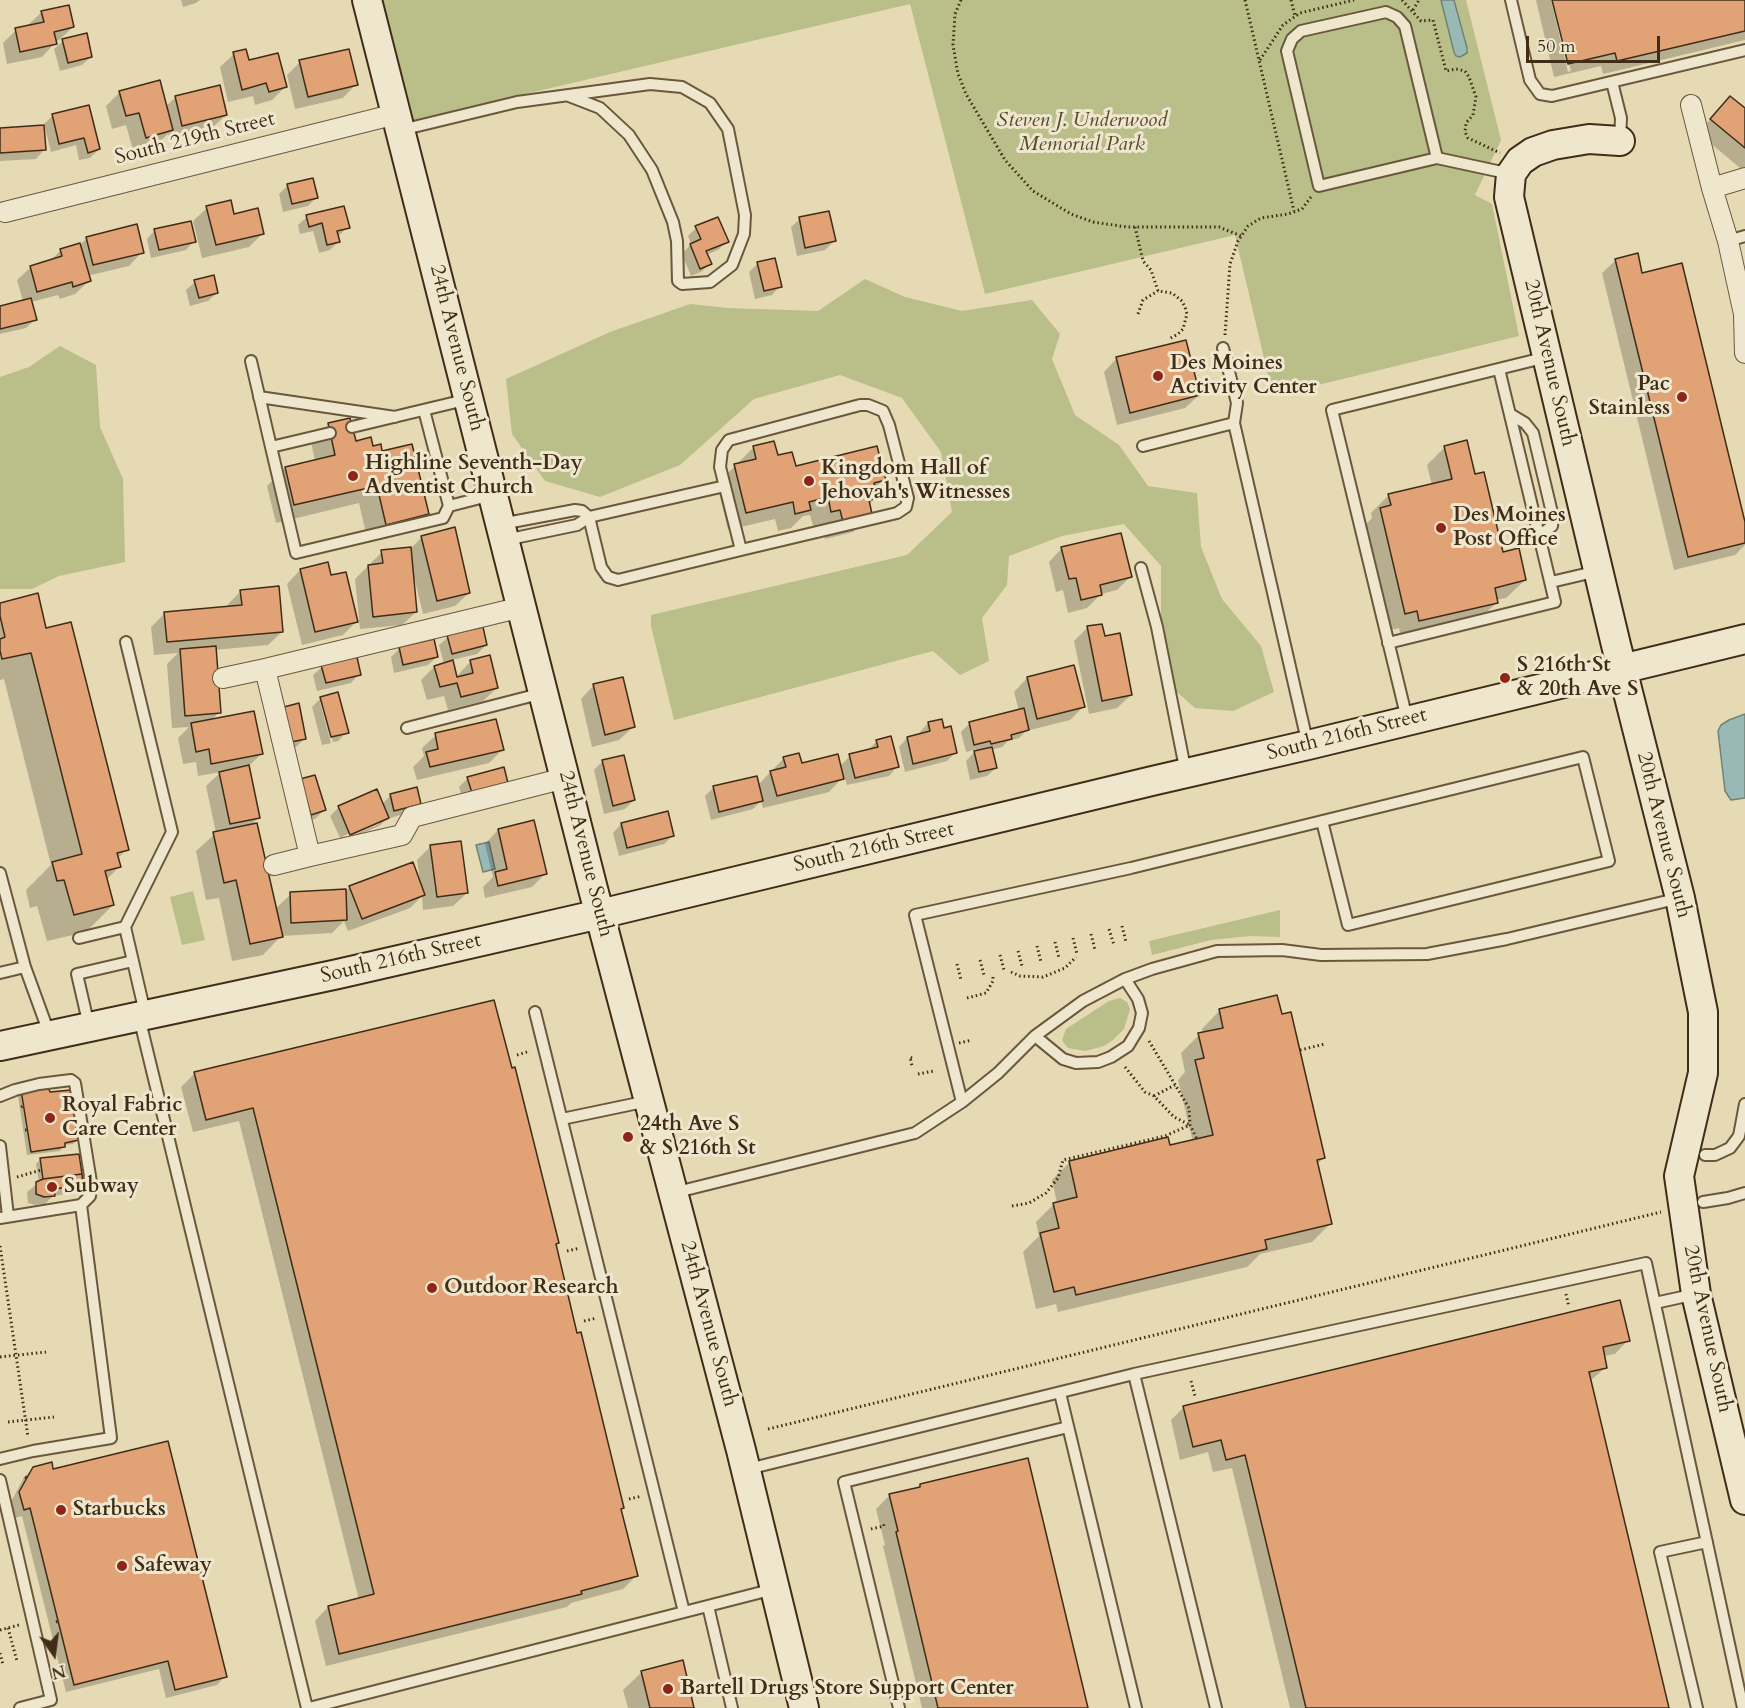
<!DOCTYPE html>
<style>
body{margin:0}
#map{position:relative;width:1745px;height:1708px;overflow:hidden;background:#e5dab4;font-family:Cardo,serif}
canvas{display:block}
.north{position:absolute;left:24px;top:1624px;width:60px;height:60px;-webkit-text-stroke:4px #eee7ce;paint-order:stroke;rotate:166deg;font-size:16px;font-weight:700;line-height:24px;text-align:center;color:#402c17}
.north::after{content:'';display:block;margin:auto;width:21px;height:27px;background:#402c17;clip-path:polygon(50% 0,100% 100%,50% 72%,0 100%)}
.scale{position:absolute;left:1526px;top:36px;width:134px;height:27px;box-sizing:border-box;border:3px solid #402c17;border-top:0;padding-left:8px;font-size:18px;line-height:21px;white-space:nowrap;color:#402c17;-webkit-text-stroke:4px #eee7ce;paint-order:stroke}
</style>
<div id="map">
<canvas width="1745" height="1708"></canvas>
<div class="north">N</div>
<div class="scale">50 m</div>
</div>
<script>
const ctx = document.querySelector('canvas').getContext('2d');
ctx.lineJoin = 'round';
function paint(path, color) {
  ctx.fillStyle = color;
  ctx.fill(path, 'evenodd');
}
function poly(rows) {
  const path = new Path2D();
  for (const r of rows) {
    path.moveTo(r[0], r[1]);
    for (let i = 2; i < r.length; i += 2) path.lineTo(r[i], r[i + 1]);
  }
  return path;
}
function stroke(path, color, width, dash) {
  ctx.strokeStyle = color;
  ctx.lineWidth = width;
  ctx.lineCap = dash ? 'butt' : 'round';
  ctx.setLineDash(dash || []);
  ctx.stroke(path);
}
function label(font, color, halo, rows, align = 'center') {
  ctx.font = font + ' Cardo,serif';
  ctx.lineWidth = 6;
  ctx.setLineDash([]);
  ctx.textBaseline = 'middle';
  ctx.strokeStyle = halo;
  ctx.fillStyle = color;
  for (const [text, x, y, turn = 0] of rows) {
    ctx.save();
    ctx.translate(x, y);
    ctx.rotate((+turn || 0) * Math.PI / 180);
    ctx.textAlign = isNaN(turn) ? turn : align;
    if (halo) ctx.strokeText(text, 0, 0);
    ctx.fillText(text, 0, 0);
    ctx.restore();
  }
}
paint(poly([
 [383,0,1466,0,1501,140,1475,195,1492,204,1519,336,1273,396,1235,235,985,294,910,4,414,120],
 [865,279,905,297,962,311,1032,300,1060,334,1052,359,1075,415,1119,445,1148,486,1197,493,1201,547,1222,599,1261,646,1274,692,1233,711,1195,708,1161,678,1161,566,1124,524,1062,536,1009,556,1007,585,982,618,989,661,960,675,933,651,674,720,651,626,651,615,907,555,952,512,941,452,902,398,840,375,754,399,680,465,600,497,545,481,512,434,506,379,610,332,690,304,728,308,818,311],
 [60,346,96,365,100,427,123,479,125,562,59,576,32,589,0,589,0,377,29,367],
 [193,891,205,940,182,945,170,897],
 [1280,910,1280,937,1250,936,1211,940,1152,955,1149,941],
 [1120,998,1127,1002,1130,1009,1124,1029,1113,1040,1104,1046,1085,1051,1068,1048,1064,1043,1062,1040,1066,1029,1109,1001]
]), '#babe89');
const water = poly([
 [1441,0,1454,0,1467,48,1467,53,1460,57,1456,56,1454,52,1441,0],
 [1745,714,1745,798,1731,800,1725,791,1718,731,1721,725,1729,720,1745,714],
 [489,842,495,869,483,872,476,845,489,842]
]);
paint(water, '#98b9b6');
stroke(water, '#758176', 1.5);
paint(poly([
 [181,0,200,0,196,3,183,7],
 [1536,0,1551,0,1568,72,1571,71,1554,0,1745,0,1745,40,1603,74,1601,66,1554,77],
 [42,12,73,27,59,40,55,41,55,43,42,57,7,64,3,43,16,30,28,25],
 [63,41,91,57,82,65,60,71,54,49],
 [234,54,285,87,272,100,255,105,253,96,228,102,220,67],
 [300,62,356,84,343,98,295,109,287,75],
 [120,92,165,107,176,97,226,115,212,128,169,139,168,134,158,143,133,150,126,125,112,129,106,106],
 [1730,98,1745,110,1745,172,1698,133],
 [88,106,99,149,90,158,79,160,76,145,51,152,44,124,53,115],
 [0,129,44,150,36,159,0,161],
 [288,185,316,198,308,206,283,212,279,194],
 [207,208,233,215,263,233,249,247,202,258,193,221],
 [307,217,348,227,337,237,338,242,330,250,319,253,313,231,300,234,298,225],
 [800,219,834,241,825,250,797,256,791,227],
 [696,228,727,241,718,250,706,255,710,264,701,272,691,276,682,254,691,244,688,236],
 [155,230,194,241,186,250,151,258,147,239],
 [87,238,142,252,129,266,87,276,89,281,75,294,60,299,58,295,31,302,35,319,26,328,0,334,0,307,23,301,17,280,31,267,50,261,61,250,80,245],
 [1616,260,1641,275,1745,528,1745,545,1735,555,1674,570,1602,273],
 [758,263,780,286,772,295,755,299,749,272],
 [195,282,217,293,208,301,190,306,186,290],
 [1117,358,1199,395,1185,408,1117,425,1104,372],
 [329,424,355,443,372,448,381,453,428,514,410,532,368,542,359,503,276,523,267,486,285,468,315,461,311,442],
 [754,447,777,457,794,468,884,479,874,489,876,498,868,505,871,514,853,532,825,539,822,527,814,529,810,515,803,516,791,528,778,531,775,519,728,530,717,484],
 [1445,447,1474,476,1502,554,1525,580,1506,598,1496,600,1497,602,1479,620,1401,638,1399,628,1387,631,1363,527,1372,518,1371,513,1389,495,1432,485,1427,465],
 [422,537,469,593,455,606,423,614,414,577,412,577,416,612,402,625,360,629,355,579,382,552,410,549],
 [1062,548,1130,577,1117,590,1101,594,1087,608,1068,613,1063,590,1056,592,1049,562],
 [327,564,330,577,356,622,343,635,302,645,287,584,300,570],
 [241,591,282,632,268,645,214,650,219,712,211,721,261,754,248,767,259,817,250,826,275,909,291,894,346,891,350,887,420,882,417,860,430,847,467,893,453,906,423,910,422,896,410,908,348,931,344,921,332,933,281,936,263,955,232,961,219,898,206,900,196,851,216,833,206,786,221,772,198,776,196,762,183,764,178,738,189,727,172,728,167,664,178,653,154,655,151,627,165,613,228,608,228,604],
 [0,605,45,630,127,849,117,859,119,867,106,880,113,905,86,932,47,941,37,906,30,908,26,890,51,865,4,679,0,680],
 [1087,628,1131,695,1117,708,1089,714,1074,641],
 [448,637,486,645,477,654,452,660,456,677,471,661,497,688,483,701,448,710,444,696,427,700,421,680,434,667,444,664,439,645],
 [400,648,437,657,428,665,394,673,391,657],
 [322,667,359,674,351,683,317,691,313,675],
 [1027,678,1083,707,1070,720,1026,731,1019,738,1008,741,1002,747,991,750,996,768,987,776,970,780,966,761,977,749,966,752,961,732,969,724,1019,711,1014,692],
 [594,685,633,727,619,740,592,747,581,699],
 [321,698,347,732,338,741,333,742,323,702,320,702,331,743,322,745,312,707],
 [276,717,305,738,296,747,283,750],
 [928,723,943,730,956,752,947,761,905,772,899,747,907,738,920,735,920,732],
 [436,735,502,750,489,763,417,780,413,767,424,756,422,748],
 [877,741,897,767,889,776,847,785,844,776,829,792,763,808,761,801,753,809,711,820,705,796,714,787,758,785,784,758,801,765,839,767,850,756,868,750],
 [602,762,634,800,625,809,604,814,594,770],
 [503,769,463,801,459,787,468,778],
 [292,789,324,810,315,819,302,823],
 [391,795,419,804,411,812,387,819,379,826,342,842,330,816,339,807,382,804],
 [379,821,379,824,344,839,343,836],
 [621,824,672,836,664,844,619,856,613,833],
 [498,830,545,874,532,887,485,898,483,887,493,877,485,844],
 [1220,1010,1324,1158,1316,1165,1330,1224,1312,1242,1260,1254,1247,1267,1058,1312,1056,1304,1036,1309,1023,1252,1039,1236,1036,1222,1054,1204,1057,1203,1052,1180,1070,1162,1169,1147,1193,1142,1178,1080,1185,1072,1181,1053,1199,1035,1203,1034,1202,1029],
 [195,1073,557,1243,555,1245,576,1335,623,1508,620,1510,636,1576,623,1589,571,1603,567,1607,326,1666,315,1621,328,1607,359,1600,239,1121,193,1132,181,1087],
 [22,1092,77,1140,73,1144,63,1145,60,1151,27,1155,18,1096],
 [40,1160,82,1184,73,1193,53,1196,45,1204,35,1205,28,1203,27,1192,39,1182,36,1164],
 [1628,1340,1615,1354,1603,1356,1606,1367,1590,1381,1668,1708,1290,1708,1232,1468,1213,1472,1208,1452,1180,1460,1171,1420,1184,1407],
 [34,1468,52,1471,225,1676,217,1685,166,1698,159,1669,66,1692,22,1516,15,1518,11,1502,24,1477],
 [920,1485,1087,1708,922,1708,883,1546,885,1545,876,1509,890,1495,916,1489],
 [642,1672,692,1708,628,1708,623,1690]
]), '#0003');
const building = poly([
 [1552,0,1745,0,1745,31,1617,61,1615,53,1568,64,1552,0],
 [69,5,74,27,54,32,57,44,20,52,15,28,44,22,41,11,69,5],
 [87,33,92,57,68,63,62,39,87,33],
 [246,49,249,60,278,53,287,87,269,92,266,83,242,90,233,52,246,49],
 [349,49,358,85,308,97,299,60,349,49],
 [160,80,173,130,146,138,139,113,126,116,119,91,160,80],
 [220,85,227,115,182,126,175,96,220,85],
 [1730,96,1745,108,1745,148,1710,119,1730,96],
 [89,105,100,149,88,153,84,138,59,144,52,114,89,105],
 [44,125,46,150,0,153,0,128,44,125],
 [313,178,318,198,292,204,287,184,313,178],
 [231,200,234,214,258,208,264,234,216,245,206,206,231,200],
 [344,206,350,228,337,231,340,242,327,245,322,223,309,227,306,215,344,206],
 [829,211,836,241,805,248,799,217,829,211],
 [718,217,729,242,706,251,712,264,700,269,690,244,701,239,695,226,718,217],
 [191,221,196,242,159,250,154,229,191,221],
 [137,224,144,253,93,265,86,237,137,224],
 [80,243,91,281,73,287,72,282,37,292,30,266,62,256,60,249,80,243],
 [1638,253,1642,273,1682,263,1745,522,1745,543,1688,557,1615,259,1638,253],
 [775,258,782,287,764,291,757,262,775,258],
 [214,275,218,293,199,298,194,280,214,275],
 [31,298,37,320,0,329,0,306,31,298],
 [1186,340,1200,395,1130,413,1116,357,1186,340],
 [350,418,356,441,371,437,373,446,381,444,382,451,412,444,429,514,386,525,377,486,294,505,285,467,335,455,328,423,350,418],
 [1467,440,1475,474,1484,472,1503,552,1519,548,1526,580,1495,588,1498,603,1419,621,1417,611,1405,614,1380,508,1391,505,1388,494,1452,479,1444,446,1467,440],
 [774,441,778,455,792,452,796,466,877,446,886,480,874,483,878,498,869,500,872,514,843,522,840,510,831,512,828,497,809,502,811,510,795,514,793,502,746,513,734,464,756,459,753,446,774,441],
 [455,527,470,593,437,601,421,536,455,527],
 [1121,533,1132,577,1100,585,1102,595,1081,600,1076,578,1069,579,1061,547,1121,533],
 [411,547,417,612,373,617,368,565,383,563,381,550,411,547],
 [328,562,331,575,346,572,358,622,315,632,300,569,328,562],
 [279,586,283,632,167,642,164,612,242,605,240,590,279,586],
 [38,593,46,628,71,622,129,850,117,853,121,867,105,871,114,905,74,915,64,880,57,881,52,862,82,854,31,653,2,659,0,651,0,639,5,637,0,616,0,603,38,593],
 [1102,624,1105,636,1120,633,1132,695,1102,701,1087,626,1102,624],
 [483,627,487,645,452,654,447,635,483,627],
 [434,639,438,657,403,665,399,647,434,639],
 [216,646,221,713,185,716,180,649,216,646],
 [490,655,498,688,461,697,457,683,440,687,434,666,453,660,457,677,473,673,470,660,490,655],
 [357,657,361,675,326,683,321,665,357,657],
 [1074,665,1085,707,1037,719,1027,677,1074,665],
 [623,677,635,727,605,735,593,684,623,677],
 [338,692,349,733,331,737,320,697,338,692],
 [299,703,306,739,291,742,284,707,299,703],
 [1024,708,1029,730,1011,735,1012,739,991,744,990,741,974,745,969,722,1024,708],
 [254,711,263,754,211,764,209,749,196,752,191,723,254,711],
 [496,719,504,750,430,767,426,752,438,749,435,733,496,719],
 [942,719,944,728,951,726,957,753,913,764,907,737,930,731,928,722,942,719],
 [891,736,899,767,855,778,849,754,878,747,876,740,891,736],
 [992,747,997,768,979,772,974,751,992,747],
 [799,753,802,763,838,754,844,779,777,796,770,771,786,767,783,757,799,753],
 [624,755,635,800,613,806,602,760,624,755],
 [249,765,260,818,230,824,219,772,249,765],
 [504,767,508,783,472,793,467,777,504,767],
 [315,775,326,810,311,815,300,779,315,775],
 [757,776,763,801,719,812,713,786,757,776],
 [417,787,421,804,394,811,390,794,417,787],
 [377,789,389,818,350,835,338,806,377,789],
 [668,811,674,836,627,848,621,823,668,811],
 [534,820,547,874,498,886,495,872,507,869,498,829,534,820],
 [257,823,283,937,250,944,236,880,224,883,213,832,257,823],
 [461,841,468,893,437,897,430,845,461,841],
 [413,862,425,895,362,919,349,886,413,862],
 [346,889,347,920,291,923,290,892,346,889],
 [1277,995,1282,1014,1291,1012,1325,1158,1317,1160,1332,1224,1265,1240,1267,1249,1076,1295,1074,1287,1054,1292,1040,1233,1059,1228,1053,1203,1077,1197,1069,1161,1168,1137,1170,1145,1213,1135,1195,1060,1204,1058,1198,1033,1223,1028,1219,1009,1277,995],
 [494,1000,512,1068,515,1067,559,1243,556,1244,577,1333,581,1332,624,1508,621,1509,638,1576,581,1591,582,1594,339,1654,328,1606,374,1594,253,1108,206,1120,194,1072,494,1000],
 [48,1087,50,1092,71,1090,79,1140,65,1143,65,1147,31,1152,21,1090,48,1087],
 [79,1154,82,1174,43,1179,40,1158,79,1154],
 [82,1174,83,1185,54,1189,55,1196,44,1197,36,1194,36,1182,43,1179,82,1174],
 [1620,1300,1630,1341,1603,1347,1607,1368,1589,1372,1669,1708,1306,1708,1245,1455,1226,1460,1221,1440,1193,1447,1183,1406,1620,1300],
 [168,1441,227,1677,175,1690,168,1661,74,1685,30,1508,24,1510,19,1492,33,1467,52,1462,53,1469,168,1441],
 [1028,1458,1088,1708,938,1708,896,1532,898,1531,889,1494,920,1487,920,1484,1028,1458],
 [683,1660,694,1708,650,1708,641,1671,683,1660]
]);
paint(building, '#e1a276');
stroke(building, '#402c17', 1.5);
const lane = poly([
 [1511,0,1530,80,1540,94,1552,96,1745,50],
 [1612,82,1621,118,1620,141],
 [401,130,517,102,650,84,682,87,710,103,728,129,745,215,744,234,732,265,710,282,682,284,678,281,677,241,673,222,652,170,629,135,600,108,569,96],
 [1437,158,1405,26,1397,17,1386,12,1301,31,1292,39,1287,51,1319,186,1437,158,1511,174],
 [1728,241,1745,236],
 [1223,348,1237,403,1234,423],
 [251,361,271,447,330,433],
 [259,397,395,417],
 [860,405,868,405,883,411,889,425,908,498,906,507,897,513,741,550,720,467,722,450,729,440,860,405],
 [424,410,449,506,492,495],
 [1510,414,1525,423,1533,433,1553,517,1552,526,1539,536],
 [352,427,469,399],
 [1143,446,1234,423,1308,745],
 [271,447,296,553,443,518,449,506],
 [501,524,575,510,582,511,589,517,601,567,608,577,618,580,741,550],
 [505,540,577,525,589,517,725,486],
 [1141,568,1157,627,1186,773],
 [1551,582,1598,571],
 [126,642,172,832,125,927,145,1013],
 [1388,643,1555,602,1499,369],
 [1407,719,1332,410,1547,357],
 [407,728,543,693],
 [0,873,25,967],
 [79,938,125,927],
 [0,973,25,967,49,1033],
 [535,1012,684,1612],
 [139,1017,307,1708],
 [89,1026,77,974,133,961],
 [1035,1036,1063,1059,1076,1063,1098,1062,1111,1057,1128,1046,1139,1028,1142,1013,1138,999,1125,979],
 [0,1096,15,1090,39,1084,71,1080,75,1083,91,1182,90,1196,81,1205],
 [962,1102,915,915,1131,868,1583,757,1609,861,1348,925,1322,821],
 [562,1119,648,1101],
 [0,1146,8,1216],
 [1705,1155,1715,1155,1730,1148,1739,1136,1745,1104],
 [673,1193,915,1133,962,1102,998,1073,1035,1036,1083,1001,1125,979,1152,969,1217,951,1282,950,1321,955,1427,954,1507,939,1680,898],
 [1703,1202,1728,1198,1745,1193],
 [0,1218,81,1205,111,1438,33,1451,0,1459],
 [1655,1303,1696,1294],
 [1134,1374,1646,1263,1743,1708],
 [1060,1393,1136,1708],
 [748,1469,1134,1374,1216,1708],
 [0,1480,51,1700,20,1708],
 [708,1606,732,1708],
 [309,1708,774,1589],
 [899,1708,844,1482,1068,1427],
 [1697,1708,1660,1552,1707,1542]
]);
const street = poly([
 [1691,105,1712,188,1728,241,1744,314,1745,353],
 [1712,188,1745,178],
 [5,212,396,114],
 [522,607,265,669,310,856,402,835,412,817,565,778],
 [223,678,265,669],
 [274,865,310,856]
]);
const secondary = poly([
 [367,0,593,889,741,1450,804,1708],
 [1620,141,1589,139,1553,145,1533,152,1520,161,1511,174,1509,197,1616,645,1680,898,1703,1012,1703,1073,1679,1176,1696,1294,1745,1500],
 [0,1046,338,974,600,914,1152,781,1308,745,1745,639]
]);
stroke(lane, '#69583e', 14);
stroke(street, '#69583e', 22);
stroke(secondary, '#402c17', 32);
stroke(poly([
 [961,0,955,14,953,45,958,74,966,94,1005,160,1033,191,1071,214,1093,222,1127,227,1219,227,1241,236],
 [1245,0,1294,211],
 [1291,0,1295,16],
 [1402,0,1421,21,1433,20,1446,71,1456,69,1465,71,1469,77,1476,97,1473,115,1466,123,1465,132,1468,138,1500,153],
 [1413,10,1419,0],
 [1260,60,1283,25,1300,13,1354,0],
 [1135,227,1143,261,1151,270,1158,291,1172,293,1182,301,1185,307,1187,314,1183,329,1178,334,1169,339],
 [1138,314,1143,300,1158,291],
 [1225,335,1230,264,1238,241,1248,226,1261,218,1288,214,1302,209,1311,197],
 [1122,926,1126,942],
 [1109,929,1114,945],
 [1091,934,1095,950],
 [1073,938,1077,954],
 [1055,942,1059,958],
 [1037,946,1041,962],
 [1018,951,1022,966],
 [1000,955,1004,970],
 [980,960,984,975],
 [957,964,961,980],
 [1011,972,1020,976,1043,977,1065,968,1076,957],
 [967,998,986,993,993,981,993,976],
 [1149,1041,1189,1108,1190,1125,1197,1139],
 [959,1043,972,1040],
 [1300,1050,1325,1044],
 [517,1055,530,1051],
 [912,1058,910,1057,912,1066],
 [1125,1067,1145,1092,1154,1096,1174,1117,1190,1125],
 [918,1074,934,1071],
 [1154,1096,1175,1085],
 [21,1107,23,1106],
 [25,1130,27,1130],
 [17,1177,41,1170],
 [1012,1206,1029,1203,1046,1193,1058,1178,1063,1160,1165,1136,1190,1125],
 [0,1246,28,1437],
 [567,1251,580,1248],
 [1566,1294,1569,1307],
 [584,1321,597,1318],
 [0,1357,46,1352],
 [1191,1381,1195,1396],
 [8,1422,54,1417],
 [768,1429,1661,1212],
 [25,1477,27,1478],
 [629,1499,642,1496],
 [871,1529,884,1526,883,1522],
 [56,1622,59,1621],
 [8,1628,17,1661],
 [0,1630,19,1625],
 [0,1653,3,1665]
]), '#402c17', 3, [1.5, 3]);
stroke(lane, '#eee7ce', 10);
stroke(street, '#eee7ce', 20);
stroke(secondary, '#eee7ce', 28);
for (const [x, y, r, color] of [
 [1158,376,6,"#8f2418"],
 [1682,397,6,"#8f2418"],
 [353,476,6,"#8f2418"],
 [809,481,6,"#8f2418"],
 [1441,528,6,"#8f2418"],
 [1505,678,6,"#8f2418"],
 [50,1118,6,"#8f2418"],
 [628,1137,6,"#8f2418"],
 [52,1187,6,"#8f2418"],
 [432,1288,6,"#8f2418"],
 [61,1510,6,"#8f2418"],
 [122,1566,6,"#8f2418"],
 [668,1689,6,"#8f2418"]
]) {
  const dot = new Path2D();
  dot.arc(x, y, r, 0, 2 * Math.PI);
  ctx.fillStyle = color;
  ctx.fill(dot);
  stroke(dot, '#eee7ce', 2);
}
label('italic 21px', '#58492e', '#eee7ce', [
 ["Steven J. Underwood",1082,121],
 ["Memorial Park",1082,145]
]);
label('21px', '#402c17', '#eee7ce', [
 ["South 219th Street",195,139,-14],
 ["24th Avenue South",456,348,76],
 ["20th Avenue South",1549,363,77],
 ["South 216th Street",1347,735,-14],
 ["20th Avenue South",1663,835,76],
 ["South 216th Street",874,848,-13],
 ["24th Avenue South",585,854,76],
 ["South 216th Street",401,959,-13],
 ["24th Avenue South",708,1324,75],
 ["20th Avenue South",1707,1329,78]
]);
label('bold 21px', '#402c17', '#eee7ce', [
 ["Des Moines",1170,364],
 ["Activity Center",1170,388],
 ["Pac",1670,385,"right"],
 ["Stainless",1670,409,"right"],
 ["Highline Seventh-Day",365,464],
 ["Adventist Church",365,488],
 ["Kingdom Hall of",821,469],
 ["Jehovah's Witnesses",821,493],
 ["Des Moines",1453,516],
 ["Post Office",1453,540],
 ["S 216th St",1517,666],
 ["& 20th Ave S",1517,690],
 ["Royal Fabric",62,1106],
 ["Care Center",62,1130],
 ["24th Ave S",640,1125],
 ["& S 216th St",640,1149],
 ["Subway",64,1187],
 ["Outdoor Research",444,1288],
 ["Starbucks",73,1510],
 ["Safeway",134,1566],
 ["Bartell Drugs Store Support Center",680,1689]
], 'left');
</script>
